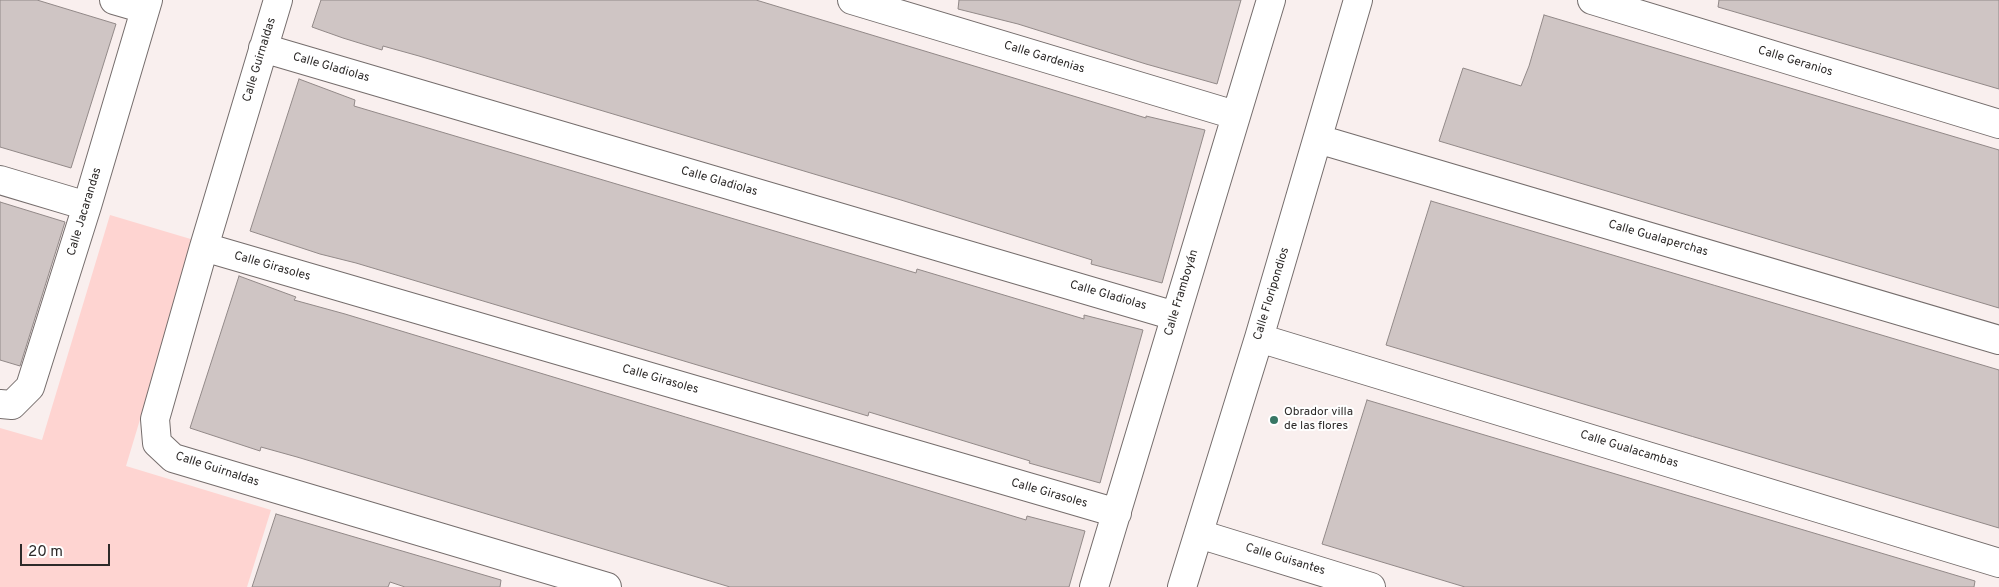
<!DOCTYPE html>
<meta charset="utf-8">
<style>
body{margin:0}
#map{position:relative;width:1999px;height:587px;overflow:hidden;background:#f9efee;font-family:Overpass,sans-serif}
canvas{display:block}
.scale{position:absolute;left:20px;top:544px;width:90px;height:22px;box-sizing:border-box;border:2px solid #2d2a29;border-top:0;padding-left:6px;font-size:15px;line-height:18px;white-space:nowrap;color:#2d2a29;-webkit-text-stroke:4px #fff;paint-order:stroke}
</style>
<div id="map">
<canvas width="1999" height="587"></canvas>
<div class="scale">20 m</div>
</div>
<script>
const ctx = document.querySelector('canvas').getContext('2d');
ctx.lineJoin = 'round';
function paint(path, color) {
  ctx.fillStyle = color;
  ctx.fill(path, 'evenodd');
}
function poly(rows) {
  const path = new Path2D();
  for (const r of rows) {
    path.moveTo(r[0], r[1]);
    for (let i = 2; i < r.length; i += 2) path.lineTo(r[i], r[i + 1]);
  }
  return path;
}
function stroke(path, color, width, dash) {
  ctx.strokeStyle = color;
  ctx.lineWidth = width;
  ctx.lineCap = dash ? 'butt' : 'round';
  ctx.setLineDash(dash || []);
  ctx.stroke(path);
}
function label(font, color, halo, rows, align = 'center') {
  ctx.font = font + ' Overpass,sans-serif';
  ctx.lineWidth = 4;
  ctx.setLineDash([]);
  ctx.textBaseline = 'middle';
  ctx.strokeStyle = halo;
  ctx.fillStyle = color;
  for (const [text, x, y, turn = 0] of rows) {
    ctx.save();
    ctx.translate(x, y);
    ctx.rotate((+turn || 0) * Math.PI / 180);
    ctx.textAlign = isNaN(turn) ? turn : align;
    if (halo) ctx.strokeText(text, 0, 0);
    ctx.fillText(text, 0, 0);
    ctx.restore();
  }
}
paint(poly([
 [110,215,194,240,126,466,271,510,247,587,0,587,0,428,42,440]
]), '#fed4d1');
const building = poly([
 [0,0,37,0,116,24,71,168,0,147,0,0],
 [321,0,756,0,1146,118,1146,116,1205,130,1162,283,1091,264,1092,260,901,200,419,56,383,46,382,50,343,38,312,27,321,0],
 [959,0,1241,0,1217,84,1146,64,1018,24,958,9,959,0],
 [1719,0,1999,0,1999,89,1718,7,1719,0],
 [1544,15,1999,150,1999,308,1439,141,1463,68,1521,86,1529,66,1544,15],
 [299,79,355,100,354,106,916,273,917,269,1084,319,1084,315,1143,330,1100,483,1029,463,1030,461,869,412,868,416,356,263,320,254,250,231,299,79],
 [1431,201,1999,370,1999,528,1386,345,1431,201],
 [0,202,65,222,20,366,0,360,0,202],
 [239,276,296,297,294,300,345,314,1026,520,1027,516,1085,531,1069,587,730,587,297,457,261,447,260,451,190,428,239,276],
 [1367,400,1975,581,1974,587,1465,587,1322,544,1367,400],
 [276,514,501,580,500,587,405,587,390,582,388,587,252,587,276,514]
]);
paint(building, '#cfc5c4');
stroke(building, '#928988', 1);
const minor = poly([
 [114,0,145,9],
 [278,0,204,247,155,419,157,443,173,458,607,587],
 [852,0,1235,115],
 [1592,0,1999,124],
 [263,48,1175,316],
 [1318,139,1999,340],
 [0,180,87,206],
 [204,247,1117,513],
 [1259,338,1999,563],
 [0,404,12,405,30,387,87,206,148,0],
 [1199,534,1371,587],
 [1094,587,1271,0],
 [1182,587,1259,338,1358,0]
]);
stroke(minor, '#756d6c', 30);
stroke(minor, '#fff', 28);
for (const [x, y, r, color] of [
 [1274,420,5,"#377664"]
]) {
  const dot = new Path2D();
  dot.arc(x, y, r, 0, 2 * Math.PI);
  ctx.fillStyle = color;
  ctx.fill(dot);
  stroke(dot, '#fff', 2);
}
label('12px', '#2d2a29', '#fff', [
 ["Calle Gardenias",1044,58,17],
 ["Calle Guirnaldas",260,60,-73],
 ["Calle Geranios",1795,62,17],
 ["Calle Gladiolas",331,68,16],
 ["Calle Gladiolas",719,182,16],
 ["Calle Jacarandas",85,212,-73],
 ["Calle Gualaperchas",1658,239,16],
 ["Calle Girasoles",272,267,16],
 ["Calle Framboyán",1182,293,-73],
 ["Calle Floripondios",1272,294,-73],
 ["Calle Gladiolas",1108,296,16],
 ["Calle Girasoles",660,380,16],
 ["Calle Gualacambas",1629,450,17],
 ["Calle Guirnaldas",217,470,18],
 ["Calle Girasoles",1049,494,16],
 ["Calle Guisantes",1285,560,17]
]);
label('12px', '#2d2a29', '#fff', [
 ["Obrador villa",1284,413],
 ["de las flores",1284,427]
], 'left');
</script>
